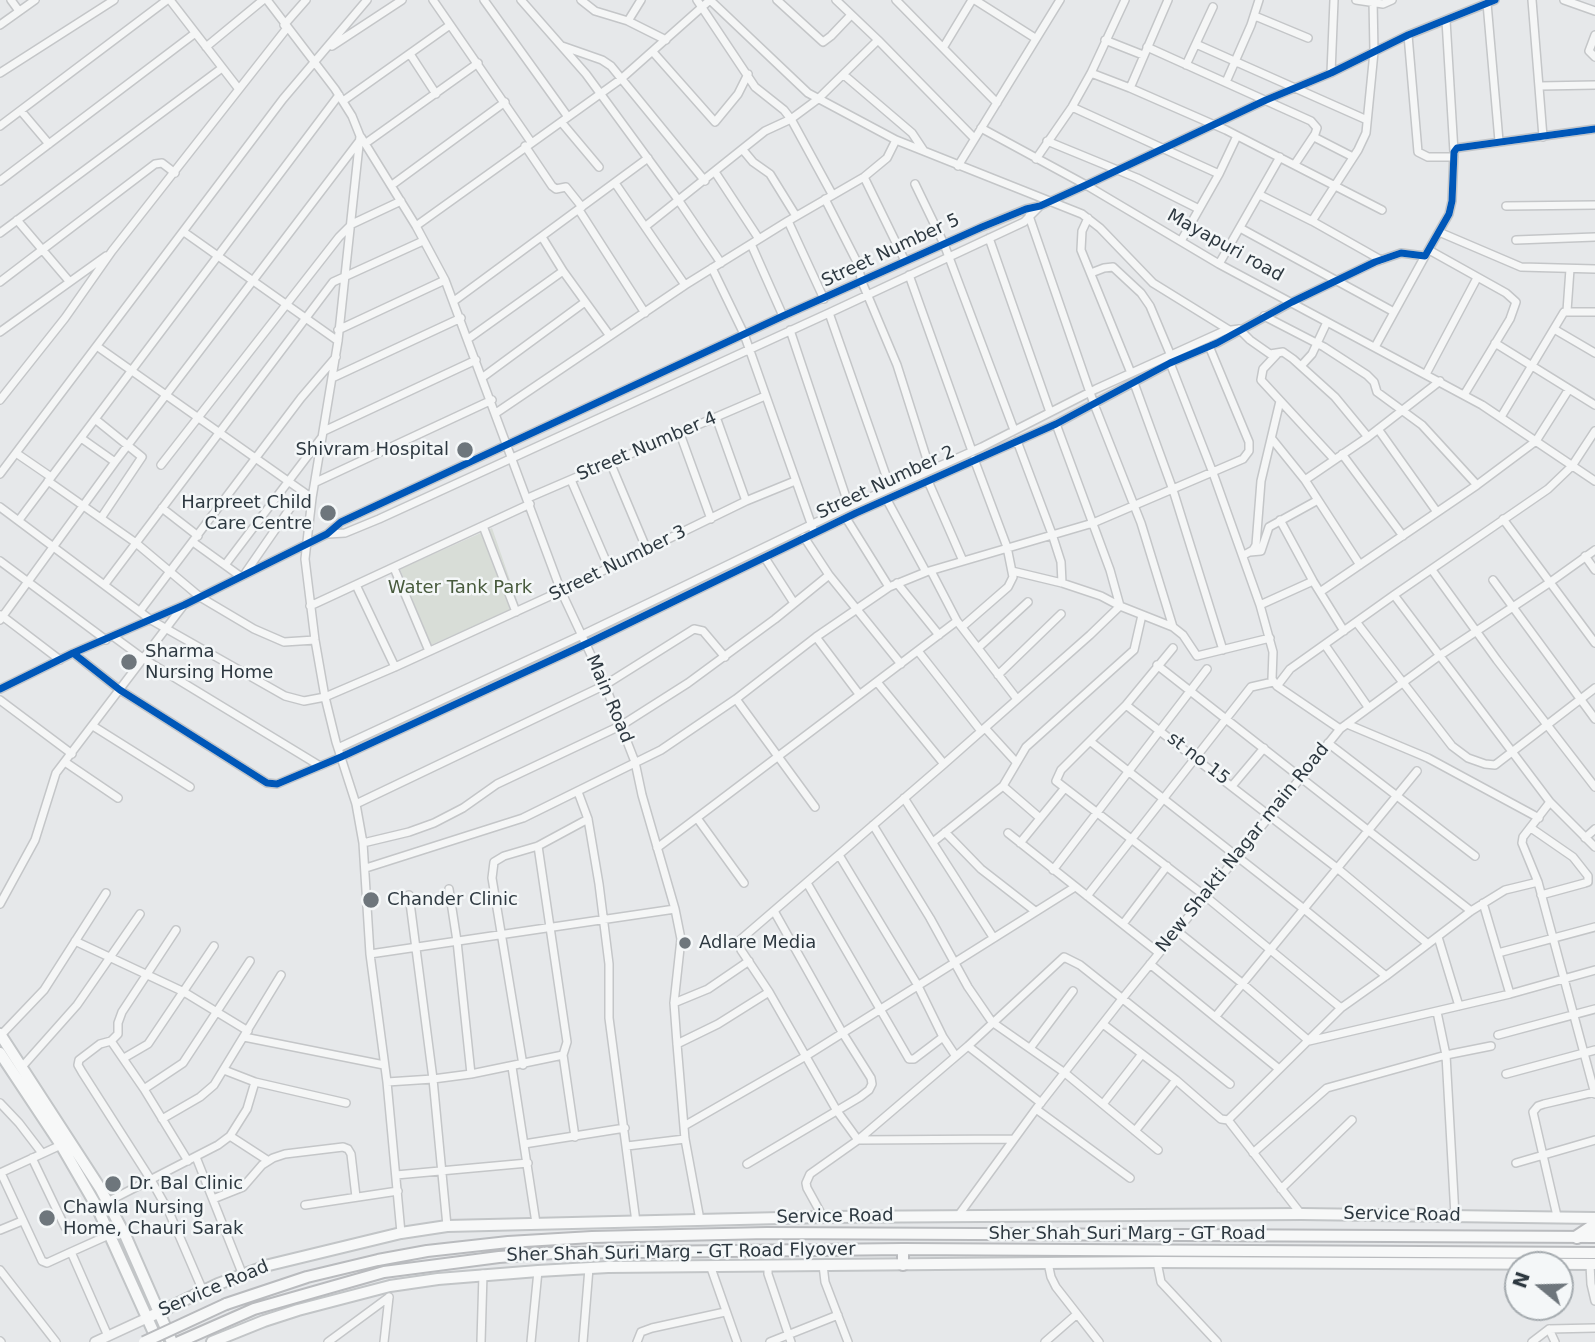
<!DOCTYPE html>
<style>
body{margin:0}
#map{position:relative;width:1595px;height:1342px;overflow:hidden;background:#e6e8ea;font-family:"DejaVu Sans",sans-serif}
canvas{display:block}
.north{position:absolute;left:1504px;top:1251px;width:70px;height:70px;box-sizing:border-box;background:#f4f7f8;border:2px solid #a5abaf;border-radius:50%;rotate:289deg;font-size:19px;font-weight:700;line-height:28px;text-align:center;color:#2e3941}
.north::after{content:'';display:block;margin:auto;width:24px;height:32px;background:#6e767c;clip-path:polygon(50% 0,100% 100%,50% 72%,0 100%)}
</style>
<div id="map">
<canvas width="1595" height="1342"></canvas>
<div class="north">N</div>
</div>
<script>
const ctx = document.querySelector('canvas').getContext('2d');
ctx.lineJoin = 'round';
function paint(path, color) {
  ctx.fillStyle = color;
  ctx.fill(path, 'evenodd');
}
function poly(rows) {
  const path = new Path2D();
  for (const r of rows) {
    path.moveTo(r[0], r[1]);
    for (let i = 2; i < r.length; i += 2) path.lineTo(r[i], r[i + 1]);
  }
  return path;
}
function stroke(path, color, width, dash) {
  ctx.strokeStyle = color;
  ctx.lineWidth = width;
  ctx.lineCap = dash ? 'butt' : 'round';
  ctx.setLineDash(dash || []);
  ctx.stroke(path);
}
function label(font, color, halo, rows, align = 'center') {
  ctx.font = font + ' "DejaVu Sans",sans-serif';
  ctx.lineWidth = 5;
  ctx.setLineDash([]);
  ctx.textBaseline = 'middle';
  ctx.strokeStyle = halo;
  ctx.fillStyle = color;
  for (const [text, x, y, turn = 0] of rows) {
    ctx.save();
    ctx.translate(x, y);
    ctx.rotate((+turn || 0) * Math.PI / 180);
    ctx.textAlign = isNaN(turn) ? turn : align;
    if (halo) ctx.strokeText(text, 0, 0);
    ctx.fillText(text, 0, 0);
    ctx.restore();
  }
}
paint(poly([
 [492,528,519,606,431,645,400,569]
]), '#d8ddd7');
const minor = poly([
 [11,0,19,11],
 [170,0,238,88],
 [267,0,335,89,352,116,360,136,338,341,312,498,305,559,315,640,325,697,336,742,356,804,363,843,370,954,387,1082,401,1233],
 [433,0,531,142],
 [484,0,568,117],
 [521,0,586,74,679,201,721,263],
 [581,0,595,11,628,21,666,40],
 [697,0,755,87,784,110,791,119,832,194],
 [710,0,808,93,896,140,1082,214,1100,228,1153,283,1229,330],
 [777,0,823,42,831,36,851,15],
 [836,0,878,40,974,138],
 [896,0,997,103],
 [975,0,1035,38],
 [1356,0,1383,4,1392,0],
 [1532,0,1543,137],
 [1564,0,1595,11],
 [1487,3,1499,141],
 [1255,16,1308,38],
 [1446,20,1454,152],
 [628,21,641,0],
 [0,25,35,0],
 [284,25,306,0],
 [1408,35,1418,152,1428,157,1454,157],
 [1595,35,1589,51,1595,57],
 [1105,40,1143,55],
 [1196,44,1367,120],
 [332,46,402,0],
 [562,46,602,60,611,66,705,181],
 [206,47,263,0],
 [1147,47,1311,121,1317,128,1315,134,1295,164],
 [943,48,972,0],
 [653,52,715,122,738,94,748,74],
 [410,54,436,94],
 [1186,65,1213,7],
 [0,73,114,0],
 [1091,73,1130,88,1226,130,1382,210],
 [1331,73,1334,0],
 [844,75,912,133,924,151],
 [1226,82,1251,25,1259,0],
 [1540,86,1595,85],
 [1130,88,1168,0],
 [343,101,450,25],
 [1072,107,1219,174],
 [21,111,49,144],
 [562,123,599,167],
 [0,126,167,0],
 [981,128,1086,185,1219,264,1482,405,1595,481],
 [361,137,416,226,445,280,561,591,605,685,635,762,642,795,675,909,681,939,674,1003,677,1044,685,1139,700,1220],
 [1314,137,1353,157],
 [1047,141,1137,178,1199,209],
 [366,143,478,63],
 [525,146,552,186,556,189,566,187,582,207],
 [743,150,753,162,770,174,796,216],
 [1036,159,1072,107,1091,73,1125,0],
 [958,166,1060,0],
 [715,172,759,239],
 [864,177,905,261],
 [0,181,194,34],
 [915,184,944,244,1014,430],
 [392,185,505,102],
 [1260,195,1312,221,1381,260],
 [825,199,857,262,862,282,897,365,930,469],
 [1506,206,1595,205],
 [579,210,645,313],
 [1029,216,1094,404,1141,523,1173,627],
 [1088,218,1082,231,1081,250,1131,373],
 [17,220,69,281],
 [788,221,824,299],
 [1312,221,1358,150,1366,133,1374,52,1373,0],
 [416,226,621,79,710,0],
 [646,226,765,131,791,119,818,99,878,40],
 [1240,228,1394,312],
 [184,232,338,341],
 [1439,232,1521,267,1595,269],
 [0,233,222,68],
 [542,237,563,271],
 [989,238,1050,412],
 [1516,240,1595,237],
 [1181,241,1219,174,1237,136],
 [751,244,783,316],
 [1429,250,1506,293,1516,302,1510,319,1464,395],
 [1219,264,1280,157],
 [712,268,744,334,813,529],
 [1091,273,1104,268,1113,267,1141,293,1150,306,1171,356],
 [909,275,972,451],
 [0,282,155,164,162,163,175,173],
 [685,285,788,221,864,177,887,158,896,140],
 [454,301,648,158],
 [1567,311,1570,269],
 [829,313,890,487],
 [1264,316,1324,347,1367,375,1374,382,1377,392,1422,425,1477,485],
 [1239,329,1250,340,1270,354,1283,352,1293,359,1335,397,1368,437],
 [1554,329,1595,353],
 [338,330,445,280],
 [790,330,849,506],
 [0,332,106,256],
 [468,339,563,271,610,336],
 [1495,343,1595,405],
 [98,347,312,498],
 [1375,347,1425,256],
 [1278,353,1263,369,1261,380,1334,459],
 [1170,363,1213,473,1260,605,1273,652,1272,679,1277,686],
 [1301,366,1312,354,1327,322],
 [1426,374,1477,278],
 [483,377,585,302],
 [332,378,461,318],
 [1134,383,1173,490,1223,650],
 [0,400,65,318,112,251,287,28],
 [496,413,685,285,615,183],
 [716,417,746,501],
 [1501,417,1564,312,1595,312],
 [95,419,142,457,101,518],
 [1056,424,1110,570,1120,606],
 [1378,429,1437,512],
 [324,431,476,360],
 [679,431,711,519],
 [1272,439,1305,480,1360,565],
 [1017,441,1052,534,1061,562,1062,583],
 [16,453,51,477],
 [1342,454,1403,536],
 [115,462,360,140],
 [610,462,647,550],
 [161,465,339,237,352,224,401,201],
 [0,474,283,99,367,0],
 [571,480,609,568],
 [1305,480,1368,437,1440,381],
 [48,481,136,543,200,597,254,629,284,642,315,640],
 [928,481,963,561],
 [316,482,492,400],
 [528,498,765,396],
 [887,500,926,572],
 [0,507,151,620,285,696,304,701,325,697,395,667,561,591,746,501,795,481],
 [162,508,198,536],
 [846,518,889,587],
 [1503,519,1595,643],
 [19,520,339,95],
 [1280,520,1313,581,1344,631],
 [483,526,516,612],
 [328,534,345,533,379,519,829,313,1024,222,1040,206],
 [193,542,240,576],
 [1250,552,1261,551,1269,527,1318,500],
 [1244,555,1253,550,1256,545,1261,481,1280,401],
 [1585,556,1595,570],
 [765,558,794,603],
 [0,561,106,640],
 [225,565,322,437],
 [394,568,429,651],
 [1432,570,1497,660,1595,787],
 [931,571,957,621,1017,699],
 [1012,571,1062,583,1101,596,1120,606,1173,627,1183,635,1197,656,1270,638],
 [246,572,302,491],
 [829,575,901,664],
 [1493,580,1595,719],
 [897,583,939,635],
 [105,584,333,282,423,241],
 [356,585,395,667],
 [1320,592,1477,485,1536,441,1569,389],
 [1394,595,1550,802,1595,847],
 [1260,605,1313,581],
 [310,606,530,504],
 [140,611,301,398,336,357],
 [1,615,60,660],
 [0,620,115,462,81,438],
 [1357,623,1452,746,1468,758,1485,764,1495,765,1595,688],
 [962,627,1008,587,1013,577,1007,547,974,459],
 [114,637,144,659,320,766],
 [816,637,859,694],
 [1325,645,1368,707],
 [978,648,1028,602],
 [1173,648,1126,705,1061,770,1056,781,1205,896,1341,1008],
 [918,651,981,731],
 [73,653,120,690,267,783,277,784,341,757,586,644,856,513,1056,424,1170,363,1217,343,1292,302,1375,262,1401,253,1425,256,1449,214,1452,201,1454,152,1457,148,1595,129],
 [1157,665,1471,911],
 [998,675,1061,614],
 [877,682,944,764],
 [0,689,73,653,184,605,327,534,341,522,783,316,982,227,1026,209,1040,206,1086,185,1266,100,1331,73,1408,35,1495,0],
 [736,699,815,807],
 [0,700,72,754],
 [1126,705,1337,868,1428,944],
 [1347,724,1428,758,1539,818],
 [93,726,190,787],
 [985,728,1016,762],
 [1340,729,1277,686,1290,669,1394,595,1548,489,1572,466,1595,431],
 [1091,742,1304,909,1386,976],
 [1328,743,1475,856],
 [338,748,582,635,846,508,982,447,1096,389,1224,331,1239,329],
 [65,762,118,798],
 [1003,786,1040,818],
 [1232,786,1264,748],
 [578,792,588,819,599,884,609,964,609,1018,636,1222],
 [904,798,993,937],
 [1550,802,1523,837,1522,843,1538,882,1595,1094],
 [356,804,605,685,694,629,703,631,725,657],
 [697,818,744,883],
 [873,825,930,918,968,987,992,1022,1065,1073,1158,1150],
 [1531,828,1573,857,1588,876,1588,882,1585,883,1541,895],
 [945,832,981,869,1035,911],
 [1008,833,1159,953],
 [1585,838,1595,829],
 [933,842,1003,786,1026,747,1134,650,1142,615],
 [363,843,409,832,434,823,463,808,497,784,622,725,688,683,775,619,829,575,804,537],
 [1020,843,1064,789],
 [657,848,957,621],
 [839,855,917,984,943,1037,955,1055],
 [366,868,523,818,661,750,736,699,816,637,889,587,926,572,1093,523,1243,459,1249,451,1249,442,1209,346],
 [1053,870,1207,669],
 [807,883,909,1059,914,1059,943,1037],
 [449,889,457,941,471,1074],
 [409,895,433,1079,447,1226],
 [1087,896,1251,687,1273,682],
 [1483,903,1510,994],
 [0,904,35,840,56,773,183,606],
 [1123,924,1167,866],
 [1177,931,1243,984,1309,1041,1510,994,1595,970],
 [1438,937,1459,1006],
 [75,941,184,992,248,1031],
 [1498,953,1595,927],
 [370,954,675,909],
 [1150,964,1279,1069],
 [674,1003,708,989,749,961],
 [1437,1012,1446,1055,1455,1216],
 [1216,1016,1417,771],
 [1103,1024,1176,1080,1221,1119,1228,1120,1341,1008,1386,976,1471,911,1505,890,1538,882],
 [1498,1035,1595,1009],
 [0,1036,44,990,106,893],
 [244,1037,384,1065],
 [111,1041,118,1034,118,1023,122,1012,176,930],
 [677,1044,718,1024,769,992],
 [968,1046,1041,1103],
 [1031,1047,1073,991],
 [563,1055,575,1137],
 [124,1058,148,1044,214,946],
 [523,1065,492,878,494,862,504,856,538,846,588,819],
 [512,1067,536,1223],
 [21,1068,77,1005,140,914],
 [224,1070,255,1082,346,1103],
 [1506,1074,1595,1050],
 [387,1082,433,1079,471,1074,563,1055,567,1042,538,846],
 [144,1089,183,1063,250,961],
 [0,1103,19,1123,42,1153],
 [1103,1104,1142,1054],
 [1036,1109,1130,1178],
 [162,1119,200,1097,214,1085,281,975],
 [1228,1120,1301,1214],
 [684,1126,806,1056,1075,887],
 [1135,1131,1176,1080],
 [230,1136,267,1160],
 [1014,1139,858,1140,837,1111,769,992,741,950,740,940,944,764,1090,635,1120,606],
 [524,1144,625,1128],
 [627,1146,685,1139],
 [1253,1153,1327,1088,1446,1055,1491,1046],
 [196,1157,242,1273],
 [32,1158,65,1227],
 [188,1161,144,1089,111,1041,100,1044,79,1060,78,1065,82,1072,151,1180,169,1212,203,1291],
 [1516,1163,1595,1140],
 [747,1164,860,1097,869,1090,872,1084,871,1078,842,1032,774,911],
 [0,1173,61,1145],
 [1,1173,42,1261,47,1263,71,1252],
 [396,1175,528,1163],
 [1281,1189,1352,1120],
 [213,1199,243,1187,262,1165,273,1158,285,1154,343,1147,348,1149,351,1154,356,1197],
 [107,1202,218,1145,230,1136,247,1109,255,1082],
 [305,1205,398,1191],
 [958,1216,1036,1109,1122,999,1340,729,1439,656,1549,583,1595,550],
 [1557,1216,1533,1112,1538,1106,1544,1104,1595,1092],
 [823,1217,807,1188,806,1183,810,1174,858,1140,968,1046,1064,957,1080,965,1230,1084],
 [0,1230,22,1221],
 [1157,1262,1161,1282,1217,1342],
 [1048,1263,1051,1277,1056,1287,1099,1342],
 [1590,1264,1591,1284,1595,1301],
 [823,1265,825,1282,848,1342],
 [768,1266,768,1274,791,1342],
 [711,1268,737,1342],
 [0,1270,56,1342],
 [1549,1329,1555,1342],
 [108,1336,71,1252,109,1235],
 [0,1341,1,1342],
 [328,1342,389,1297],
 [384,1342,389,1297],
 [481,1342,483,1274],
 [531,1342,538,1271],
 [583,1342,589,1268],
 [637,1342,641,1332,652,1328,725,1312],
 [770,1342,838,1315],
 [1045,1342,1077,1314],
 [1532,1342,1549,1329,1595,1328]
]);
const tertiary = poly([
 [95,1342,147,1318]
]);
const primary = poly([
 [0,1034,100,1188,126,1237,172,1342],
 [0,1053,61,1145,97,1207,158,1342],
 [147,1318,218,1284,269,1265,401,1233,447,1226,823,1217,1301,1214,1595,1218],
 [212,1342,264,1321,298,1310,390,1286,438,1279,538,1271,608,1267,1157,1262,1595,1264]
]);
const trunk = poly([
 [903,1265,903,1249],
 [226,1304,307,1277,378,1260,427,1251,508,1242,592,1237,767,1233,1595,1237],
 [179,1342,254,1309,384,1272,499,1257,554,1253,903,1249,1595,1253]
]);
const motorway = poly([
 [1577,1237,1595,1225]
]);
stroke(minor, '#c4c6c8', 10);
stroke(tertiary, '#c4c6c8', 12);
stroke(primary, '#c2c5c7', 14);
stroke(trunk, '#b9bbbe', 14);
stroke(motorway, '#b9bbbe', 16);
stroke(minor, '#f5f6f6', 7);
stroke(tertiary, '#f5f6f6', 9);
stroke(primary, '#f7f8f8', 10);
stroke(trunk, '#f7f8f8', 10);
stroke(motorway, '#f7f8f8', 12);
const trunkBridge = poly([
 [144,1342,226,1304]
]);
stroke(trunkBridge, '#b9bbbe', 14, []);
stroke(trunkBridge, '#f7f8f8', 10);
stroke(poly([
 [73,653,120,690,267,783,277,784,341,757,586,644,856,513,1056,424,1170,363,1217,343,1292,302,1375,262,1401,253,1425,256,1449,214,1452,201,1454,152,1457,148,1595,129],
 [0,689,73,653,184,605,327,534,341,522,783,316,982,227,1026,209,1040,206,1086,185,1266,100,1331,73,1408,35,1495,0]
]), '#0057b8', 7);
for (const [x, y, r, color] of [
 [465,450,9,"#6e767c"],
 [328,513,9,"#6e767c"],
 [129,662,9,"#6e767c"],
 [371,900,9,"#6e767c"],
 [685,943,7,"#6e767c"],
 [113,1184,9,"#6e767c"],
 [47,1218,9,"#6e767c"]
]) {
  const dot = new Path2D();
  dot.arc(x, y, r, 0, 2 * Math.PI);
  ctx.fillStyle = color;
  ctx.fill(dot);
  stroke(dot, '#f4f7f8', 2.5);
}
label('18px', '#2e3941', '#f4f7f8', [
 ["Mayapuri road",1225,246,29],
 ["Street Number 5",891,251,-25],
 ["Street Number 4",647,447,-23],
 ["Street Number 2",886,483,-25],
 ["Street Number 3",618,564,-26],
 ["Main Road",609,699,67],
 ["st no 15",1198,759,38],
 ["New Shakti Nagar main Road",1243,848,-51],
 ["Service Road",1402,1215,1],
 ["Service Road",835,1217,-1],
 ["Sher Shah Suri Marg - GT Road",1127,1234],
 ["Sher Shah Suri Marg - GT Road Flyover",681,1253,-1],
 ["Service Road",214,1289,-23]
]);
label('18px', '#2e3941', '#f4f7f8', [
 ["Shivram Hospital",449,450,"right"],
 ["Harpreet Child",312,503,"right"],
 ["Care Centre",312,524,"right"],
 ["Sharma",145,652],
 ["Nursing Home",145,673],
 ["Chander Clinic",387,900],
 ["Adlare Media",699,943],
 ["Dr. Bal Clinic",129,1184],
 ["Chawla Nursing",63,1208],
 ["Home, Chauri Sarak",63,1229]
], 'left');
label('18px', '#485b3d', '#f4f7f8', [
 ["Water Tank Park",460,588]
]);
</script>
